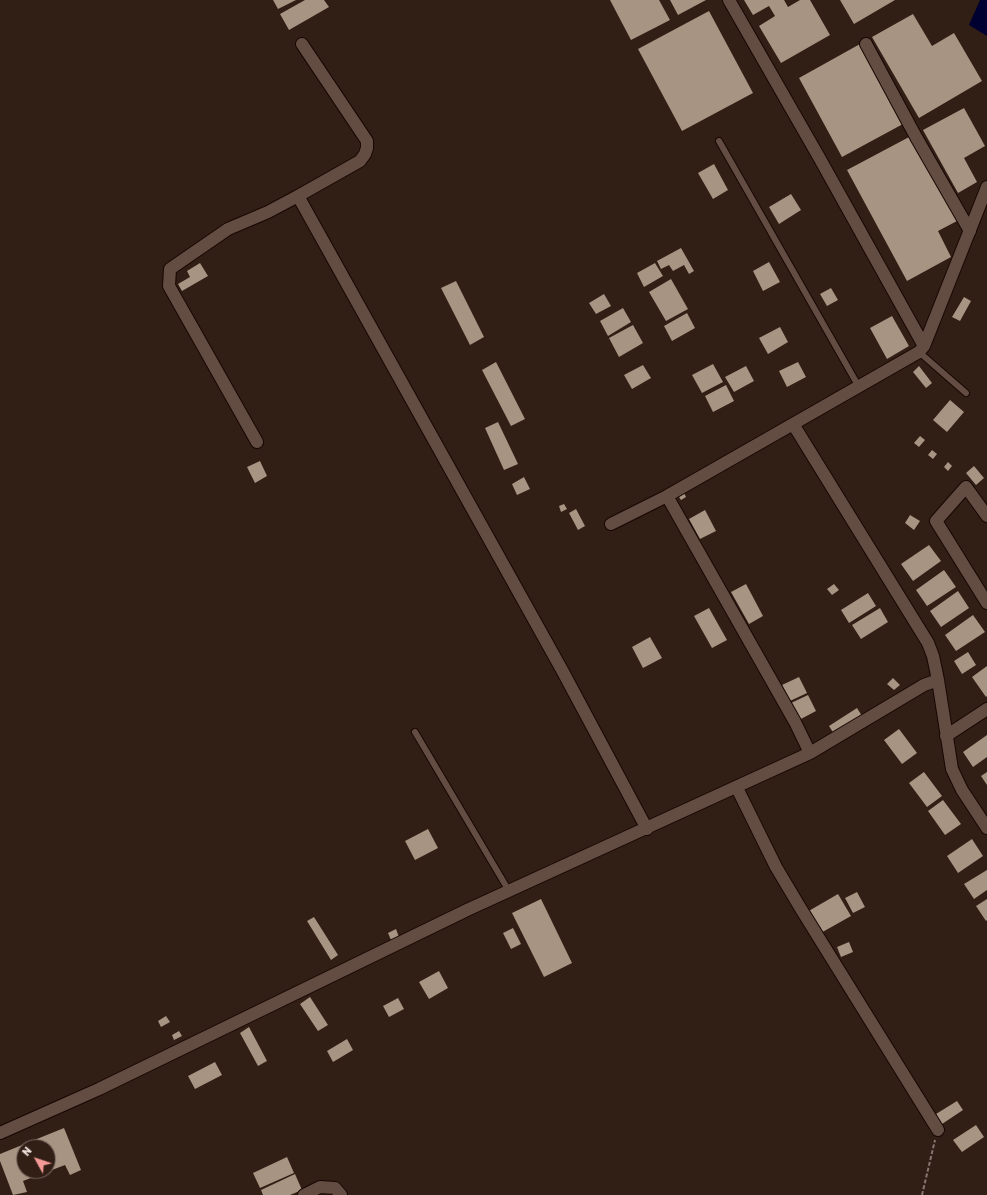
<!DOCTYPE html>
<style>
body{margin:0}
#map{position:relative;width:987px;height:1195px;overflow:hidden;background:#311e15;font-family:Rubik,sans-serif}
canvas{display:block}
.north{position:absolute;left:16px;top:1139px;width:40px;height:40px;box-sizing:border-box;background:#311e15;border:1px solid #7d6c64;border-radius:50%;rotate:310deg;font-size:11px;font-weight:700;line-height:16px;text-align:center;color:#eee1db}
.north::after{content:'';display:block;margin:auto;width:14px;height:18px;background:#f59b97;clip-path:polygon(50% 0,100% 100%,50% 72%,0 100%)}
</style>
<div id="map">
<canvas width="987" height="1195"></canvas>
<div class="north">N</div>
</div>
<script>
const ctx = document.querySelector('canvas').getContext('2d');
ctx.lineJoin = 'round';
function paint(path, color) {
  ctx.fillStyle = color;
  ctx.fill(path, 'evenodd');
}
function poly(rows) {
  const path = new Path2D();
  for (const r of rows) {
    path.moveTo(r[0], r[1]);
    for (let i = 2; i < r.length; i += 2) path.lineTo(r[i], r[i + 1]);
  }
  return path;
}
function stroke(path, color, width, dash) {
  ctx.strokeStyle = color;
  ctx.lineWidth = width;
  ctx.lineCap = dash ? 'butt' : 'round';
  ctx.setLineDash(dash || []);
  ctx.stroke(path);
}
paint(poly([
 [980,0,987,0,987,36,969,25]
]), '#000131');
paint(poly([
 [273,0,296,0,278,9],
 [305,0,324,0,329,7,289,30,280,14],
 [610,0,659,0,670,20,631,40],
 [670,0,706,0,678,15],
 [744,0,784,0,788,7,800,0,810,0,830,35,781,63,759,26,775,16,769,6,753,15],
 [840,0,895,0,854,24],
 [709,11,753,93,682,131,638,49],
 [913,14,932,46,954,33,982,81,919,118,872,37],
 [860,44,903,124,842,157,799,78],
 [964,108,985,146,964,158,977,182,958,193,923,130],
 [911,136,957,221,938,231,951,257,907,281,847,170],
 [714,164,728,190,713,199,698,173],
 [791,194,801,210,779,224,769,207],
 [681,248,694,271,689,274,684,265,673,271,669,265,661,269,657,261],
 [769,262,780,282,763,291,753,271],
 [200,263,208,276,182,291,178,284,190,277,187,271],
 [655,263,663,276,644,287,637,273],
 [671,279,688,309,666,321,649,292],
 [456,281,484,337,470,345,441,288],
 [831,288,838,300,827,306,820,294],
 [604,294,611,306,596,314,589,303],
 [964,297,971,301,960,321,952,317],
 [623,308,631,322,608,336,600,321],
 [687,313,695,328,672,341,664,326],
 [892,316,909,346,887,359,870,328],
 [633,325,643,343,619,357,609,338],
 [780,327,788,342,768,354,759,338],
 [496,362,525,419,511,426,482,370],
 [798,362,806,377,787,387,779,371],
 [713,364,723,382,702,393,692,375],
 [643,365,651,378,632,389,624,375],
 [746,366,754,381,734,392,725,377],
 [919,366,932,383,926,388,913,372],
 [726,385,734,401,713,412,705,396],
 [950,400,964,412,947,432,933,420],
 [498,422,518,464,504,470,485,428],
 [920,436,925,440,919,447,914,443],
 [932,450,937,454,933,459,928,455],
 [260,461,267,476,255,483,247,467],
 [948,462,952,466,948,471,944,467],
 [974,466,984,478,976,485,966,473],
 [524,477,530,489,517,495,512,484],
 [684,493,686,497,681,500,679,497],
 [564,504,567,509,561,512,559,506],
 [576,509,585,526,578,530,569,513],
 [705,510,716,531,700,539,689,519],
 [910,515,920,521,914,530,905,523],
 [929,545,941,561,913,581,901,564],
 [944,570,956,587,927,606,916,590],
 [746,584,763,616,749,624,731,592],
 [834,584,839,590,832,595,827,589],
 [958,591,969,608,941,627,930,611],
 [868,593,876,606,849,623,841,610],
 [709,608,727,640,712,648,694,616],
 [880,608,888,622,861,639,852,625],
 [973,615,985,632,956,651,945,635],
 [650,637,662,658,643,668,632,647],
 [968,652,976,665,962,674,954,661],
 [987,666,987,696,986,697,972,677],
 [799,677,807,693,790,701,782,685],
 [893,678,900,685,894,690,887,684],
 [808,695,816,711,799,720,791,703],
 [857,708,862,716,834,734,829,726],
 [899,729,917,753,902,764,884,740],
 [987,735,987,757,973,767,963,752],
 [924,772,942,796,927,807,909,783],
 [987,772,987,785,981,776],
 [943,800,961,824,945,835,928,811],
 [428,829,438,848,415,860,405,841],
 [972,839,983,856,958,873,947,856],
 [987,870,987,890,974,899,964,884],
 [857,892,865,907,853,913,845,898],
 [838,894,851,916,819,934,807,912],
 [541,899,572,963,544,977,512,913],
 [987,899,987,920,986,921,976,906],
 [314,917,338,955,331,960,307,921],
 [513,928,521,944,511,949,503,933],
 [396,929,399,937,391,940,388,933],
 [849,942,853,952,841,957,837,947],
 [439,971,448,988,429,999,419,982],
 [310,997,328,1025,318,1031,300,1004],
 [398,998,404,1009,389,1017,383,1006],
 [166,1016,170,1022,161,1027,158,1021],
 [249,1027,267,1061,258,1066,240,1033],
 [179,1031,182,1036,174,1040,172,1035],
 [347,1039,353,1050,333,1062,327,1051],
 [215,1062,222,1075,195,1089,188,1076],
 [957,1101,963,1110,942,1124,936,1114],
 [976,1125,984,1137,962,1152,953,1140],
 [64,1128,81,1170,70,1175,65,1165,23,1181,27,1192,13,1195,0,1161,0,1154],
 [24,1147,48,1147,48,1171,24,1171],
 [287,1157,294,1173,260,1188,253,1173],
 [295,1174,302,1190,290,1195,263,1195,261,1190]
]), '#a79483');
const service = poly([
 [719,141,859,387],
 [919,352,966,393],
 [415,732,509,891]
]);
const minor = poly([
 [729,0,820,159,924,346],
 [866,44,916,137,970,231],
 [298,196,562,670,647,829],
 [257,442,169,286,170,269,228,229,268,212,298,196,360,161,365,154,367,148,367,141,302,44],
 [667,496,795,722,810,753],
 [987,516,966,487,936,521,987,603],
 [611,524,667,496,793,424],
 [938,680,952,769,962,790,987,828],
 [946,736,987,709],
 [737,788,776,867,801,909,938,1130],
 [0,1133,99,1089,467,910,810,753,924,685,938,680,933,656,928,643,793,424,919,352,924,346,987,187],
 [304,1195,320,1187,335,1188,341,1195]
]);
stroke(service, '#180702', 8);
stroke(minor, '#180702', 14);
stroke(poly([
 [922,1195,935,1140]
]), '#87776f', 2, [4, 2]);
stroke(service, '#634d43', 6);
stroke(minor, '#634d43', 12);
</script>
